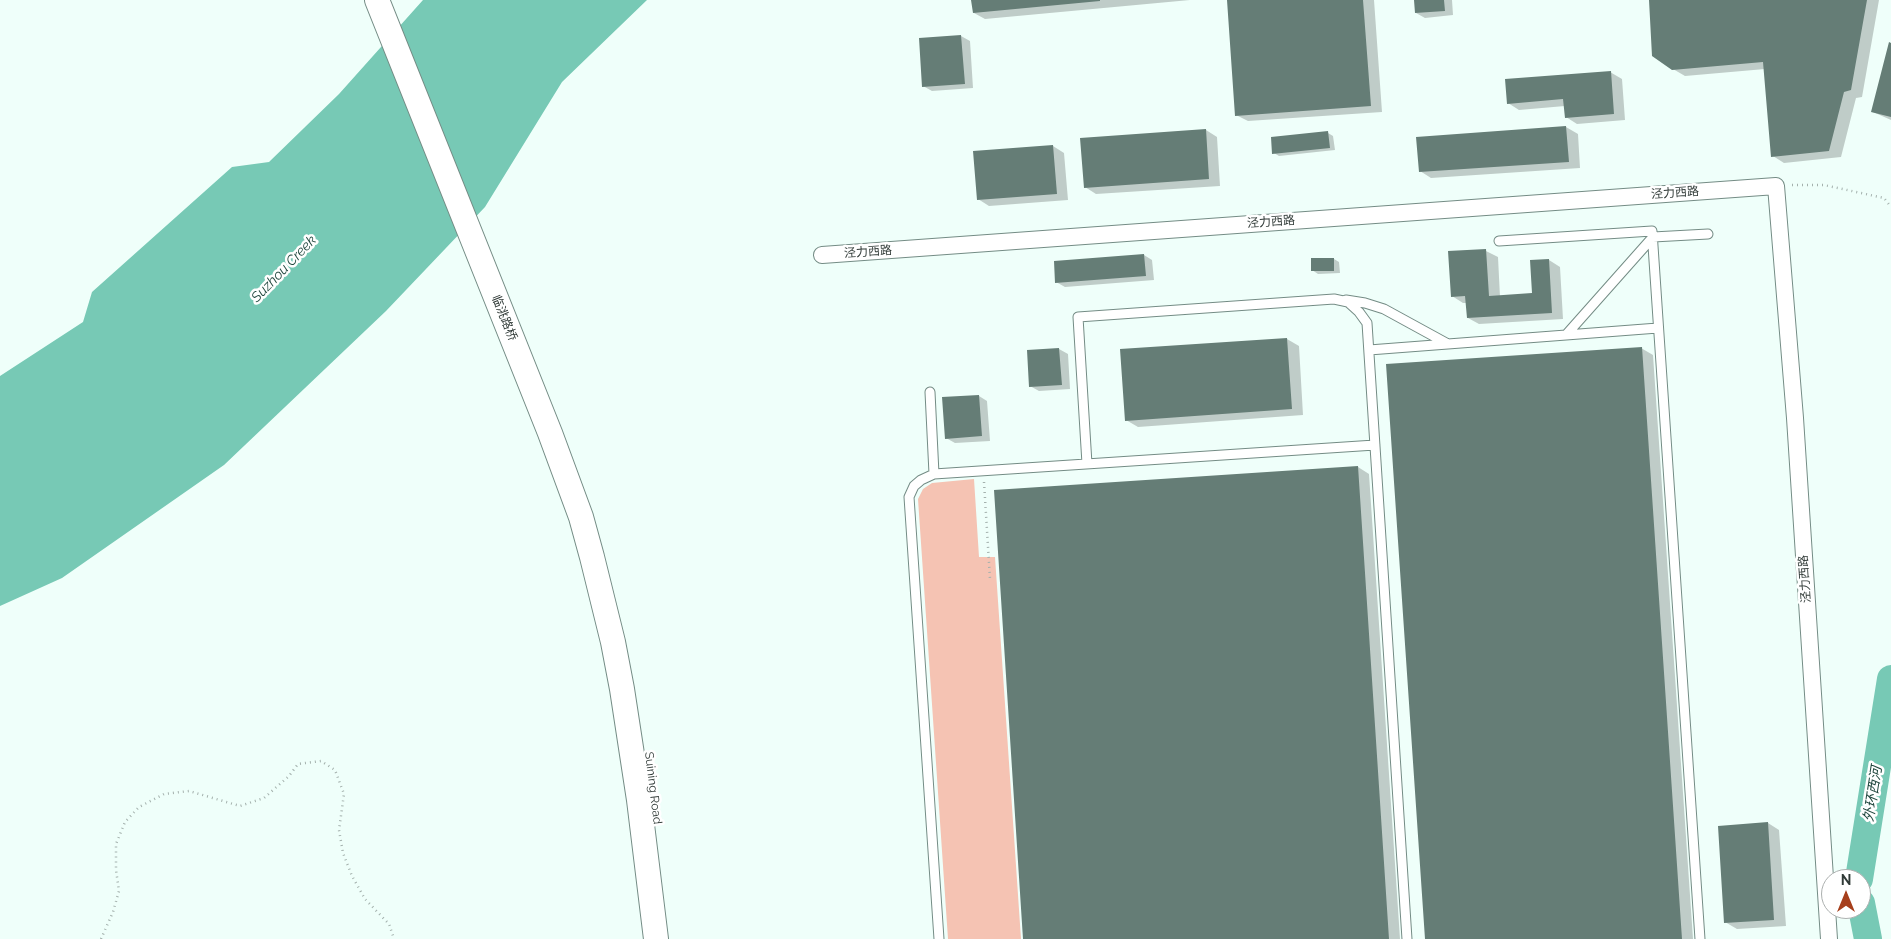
<!DOCTYPE html>
<meta charset="utf-8">
<style>
body{margin:0}
#map{position:relative;width:1891px;height:939px;overflow:hidden;background:#effffa;font-family:Raleway,sans-serif}
canvas{display:block}
.north{position:absolute;left:1821px;top:869px;width:50px;height:50px;box-sizing:border-box;background:#fff;border:1px solid #acb0af;border-radius:50%;rotate:0deg;font-size:14px;font-weight:700;line-height:20px;text-align:center;color:#303a37}
.north::after{content:'';display:block;margin:auto;width:18px;height:22px;background:#a63f1c;clip-path:polygon(50% 0,100% 100%,50% 72%,0 100%)}
</style>
<div id="map">
<canvas width="1891" height="939"></canvas>
<div class="north">N</div>
</div>
<script>
const ctx = document.querySelector('canvas').getContext('2d');
ctx.lineJoin = 'round';
function paint(path, color) {
  ctx.fillStyle = color;
  ctx.fill(path, 'evenodd');
}
function poly(rows) {
  const path = new Path2D();
  for (const r of rows) {
    path.moveTo(r[0], r[1]);
    for (let i = 2; i < r.length; i += 2) path.lineTo(r[i], r[i + 1]);
  }
  return path;
}
function stroke(path, color, width, dash) {
  ctx.strokeStyle = color;
  ctx.lineWidth = width;
  ctx.lineCap = dash ? 'butt' : 'round';
  ctx.setLineDash(dash || []);
  ctx.stroke(path);
}
function label(font, color, halo, rows, align = 'center') {
  ctx.font = font + ' Raleway,"Noto Sans SC",sans-serif';
  ctx.lineWidth = 5;
  ctx.setLineDash([]);
  ctx.textBaseline = 'middle';
  ctx.strokeStyle = halo;
  ctx.fillStyle = color;
  for (const [text, x, y, turn = 0] of rows) {
    ctx.save();
    ctx.translate(x, y);
    ctx.rotate((+turn || 0) * Math.PI / 180);
    ctx.textAlign = isNaN(turn) ? turn : align;
    if (halo) ctx.strokeText(text, 0, 0);
    ctx.fillText(text, 0, 0);
    ctx.restore();
  }
}
paint(poly([
 [974,479,979,557,995,557,1021,939,948,939,918,499,923,489,932,483]
]), '#f5c3b3');
paint(poly([
 [423,0,647,0,562,82,485,207,386,311,224,465,62,578,0,606,0,376,83,322,92,292,232,167,269,162,339,94]
]), '#77c9b5');
paint(poly([
 [973,0,1190,0,985,19,974,13],
 [1228,0,1374,0,1382,112,1248,121,1236,115],
 [1415,0,1452,0,1453,15,1425,18,1416,13],
 [1650,0,1879,0,1862,97,1856,98,1841,157,1784,163,1773,156,1765,69,1685,76,1673,69],
 [961,36,970,41,973,88,932,91,923,86],
 [1891,44,1891,120,1873,112],
 [1610,72,1622,79,1625,120,1577,124,1566,117,1565,106,1519,110,1508,103],
 [1566,127,1578,134,1580,168,1431,178,1420,171,1417,138],
 [1206,130,1217,137,1220,186,1096,194,1085,187],
 [1328,133,1333,136,1335,150,1279,156,1274,153],
 [1053,146,1064,153,1068,200,989,206,978,199],
 [1486,251,1498,257,1500,297,1533,295,1549,260,1560,267,1563,319,1479,324,1468,318,1467,303,1463,303,1452,296,1449,253],
 [1144,255,1152,260,1154,280,1065,287,1056,282],
 [1334,259,1339,262,1340,273,1318,274,1312,270],
 [1287,339,1299,346,1303,415,1138,427,1126,420],
 [1641,348,1653,355,1693,939,1427,939],
 [1059,349,1068,354,1070,389,1039,391,1030,386,1028,351],
 [979,396,987,401,990,441,955,443,946,438],
 [1358,467,1369,474,1400,939,1025,939],
 [1768,823,1779,830,1786,926,1737,929,1725,922]
]), '#0003');
stroke(poly([
 [1861,895,1878,939]
]), '#77c9b5', 4.5);
stroke(poly([
 [1859,879,1891,679],
 [1861,903,1868,939]
]), '#77c9b5', 28);
paint(poly([
 [971,0,1100,0,1100,1,973,13],
 [1227,0,1363,0,1371,106,1235,116],
 [1414,0,1444,0,1445,11,1415,13],
 [1649,0,1867,0,1851,90,1844,92,1829,151,1771,157,1763,62,1672,70,1652,56],
 [961,35,965,84,922,87,919,38],
 [1889,42,1891,43,1891,117,1871,112],
 [1611,71,1614,114,1565,118,1563,99,1507,104,1505,79],
 [1566,126,1569,162,1419,172,1416,137],
 [1206,129,1209,179,1084,188,1080,138],
 [1328,131,1330,148,1272,154,1271,137],
 [1053,145,1057,194,977,200,973,151],
 [1486,249,1489,296,1532,293,1530,260,1549,259,1552,313,1467,318,1465,296,1451,297,1448,251],
 [1144,254,1146,276,1055,283,1054,261],
 [1311,258,1334,258,1334,271,1311,271],
 [1287,338,1292,409,1125,421,1120,349],
 [1642,347,1682,939,1425,939,1386,364],
 [1059,348,1062,385,1029,387,1027,350],
 [979,395,982,436,945,439,942,397],
 [1358,466,1389,939,1023,939,994,490],
 [1768,822,1774,920,1724,923,1718,826]
]), '#657d76');
const lane = poly([
 [1499,241,1652,231,1700,939],
 [1346,300,1365,303,1384,309,1448,344],
 [1566,335,1653,237,1708,234],
 [1369,350,1658,328],
 [930,392,934,474],
 [1087,464,1078,317,1334,299,1348,302,1359,312,1367,323,1407,939],
 [939,939,909,497,914,486,921,480,934,474,1375,445]
]);
const street = poly([
 [822,255,1776,186,1795,418,1829,939]
]);
const secondary = poly([
 [377,0,550,433,581,517,592,557,613,642,622,689,639,800,656,939]
]);
stroke(lane, '#748c85', 11);
stroke(street, '#748c85', 18);
stroke(secondary, '#748c85', 26);
stroke(poly([
 [1792,185,1824,185,1884,198,1891,207],
 [984,482,990,579],
 [101,939,113,912,119,891,116,870,116,844,125,822,139,807,164,794,189,791,240,806,264,798,289,776,298,764,321,761,335,770,344,794,339,830,343,853,352,876,365,899,389,924,394,939]
]), '#a4b1ad', 2.5, [1, 4]);
stroke(lane, '#fff', 9);
stroke(street, '#fff', 16);
stroke(secondary, '#fff', 24);
label('12px', '#303a37', '#fff', [
 ["泾力西路",1675,193,-4],
 ["泾力西路",1271,222,-4],
 ["泾力西路",868,252,-4],
 ["临洮路桥",504,318,68],
 ["泾力西路",1805,579,-94],
 ["Suining Road",653,788,83]
]);
label('italic 14px', '#21473e', '#fff', [
 ["Suzhou Creek",284,269,-46],
 ["外环西河",1873,794,-81]
]);
</script>
